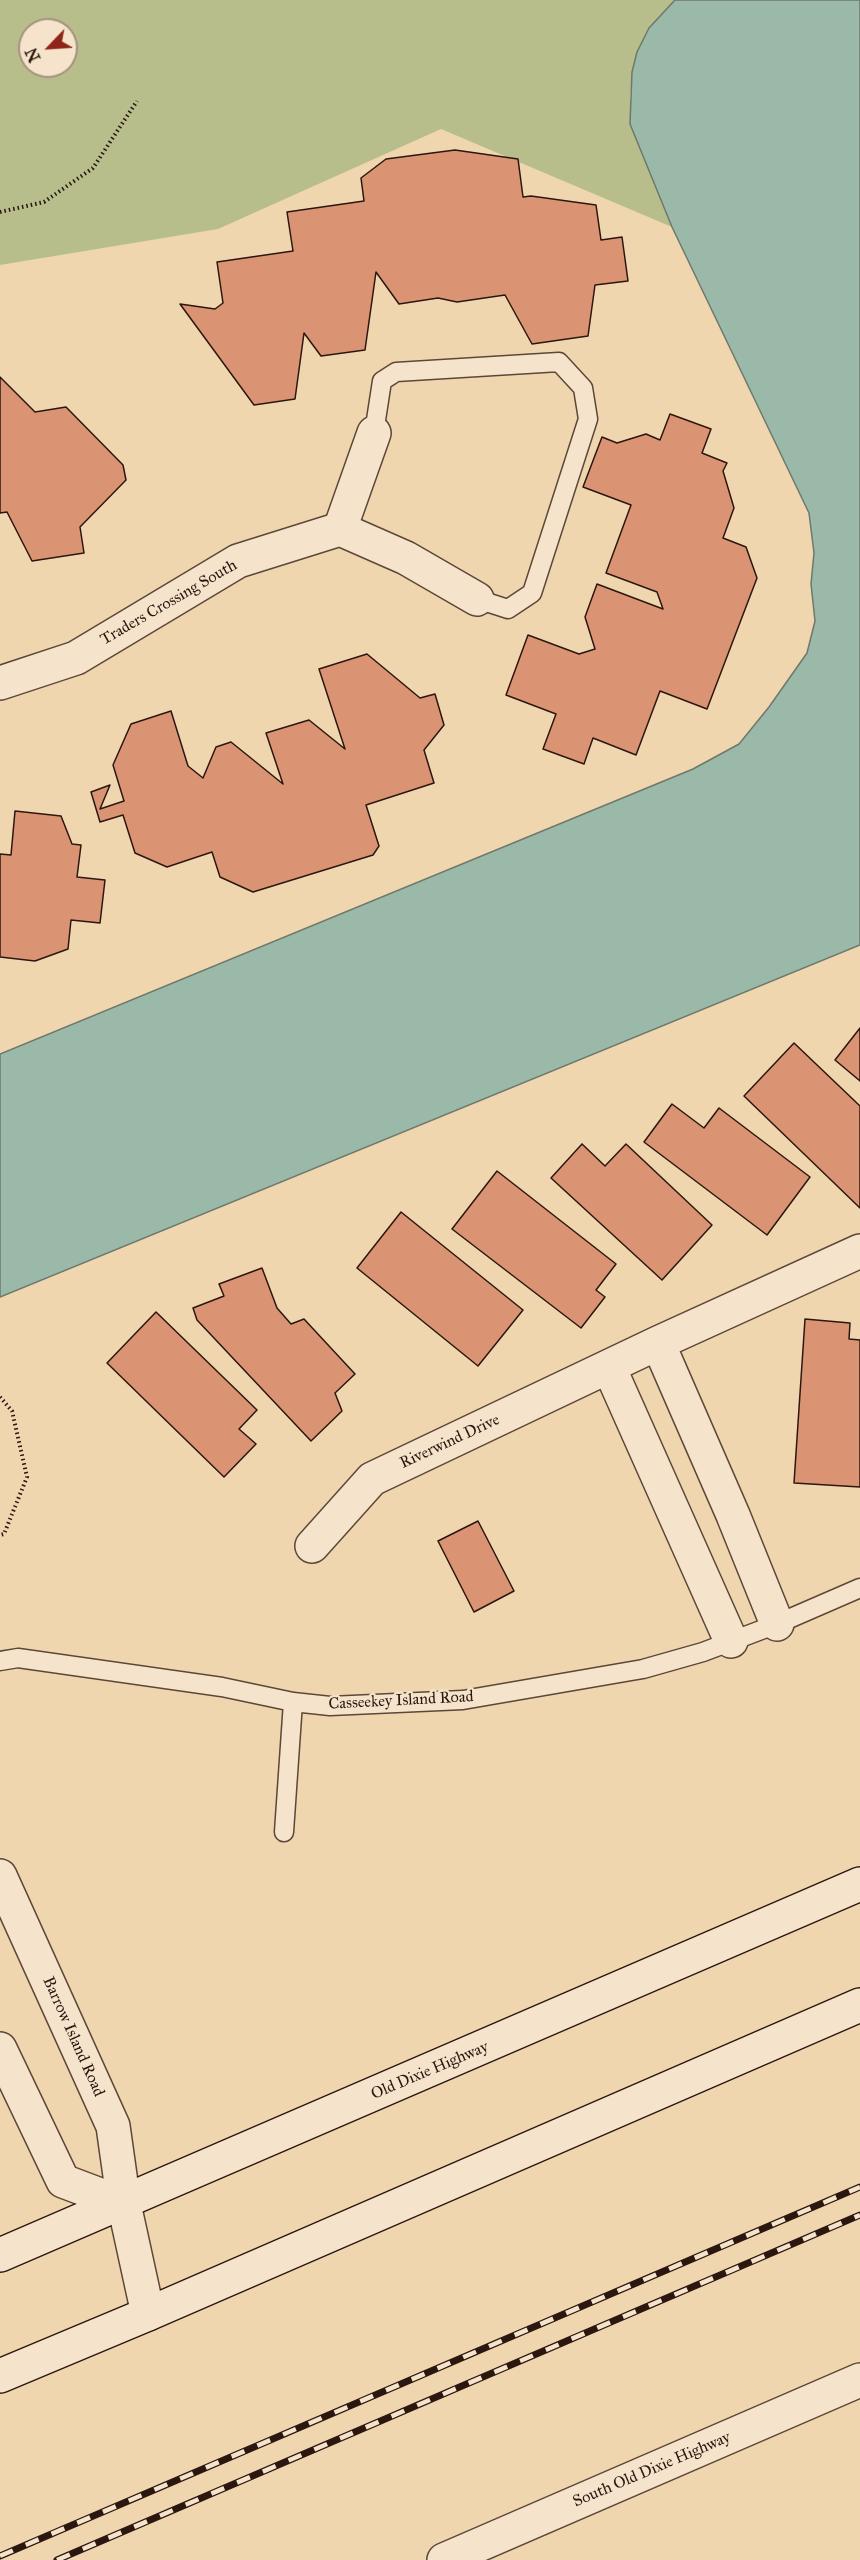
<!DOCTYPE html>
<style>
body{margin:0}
#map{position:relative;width:860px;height:2560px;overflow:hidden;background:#f0d6af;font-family:"IM FELL Great Primer",serif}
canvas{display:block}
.north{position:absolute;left:18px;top:18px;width:60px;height:60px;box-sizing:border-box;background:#f5e4cb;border:2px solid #a49280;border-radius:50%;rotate:245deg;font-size:16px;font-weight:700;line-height:24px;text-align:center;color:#2b1710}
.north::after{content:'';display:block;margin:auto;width:21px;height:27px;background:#8f2418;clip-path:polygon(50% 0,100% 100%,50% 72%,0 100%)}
</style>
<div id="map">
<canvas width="860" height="2560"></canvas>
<div class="north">N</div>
</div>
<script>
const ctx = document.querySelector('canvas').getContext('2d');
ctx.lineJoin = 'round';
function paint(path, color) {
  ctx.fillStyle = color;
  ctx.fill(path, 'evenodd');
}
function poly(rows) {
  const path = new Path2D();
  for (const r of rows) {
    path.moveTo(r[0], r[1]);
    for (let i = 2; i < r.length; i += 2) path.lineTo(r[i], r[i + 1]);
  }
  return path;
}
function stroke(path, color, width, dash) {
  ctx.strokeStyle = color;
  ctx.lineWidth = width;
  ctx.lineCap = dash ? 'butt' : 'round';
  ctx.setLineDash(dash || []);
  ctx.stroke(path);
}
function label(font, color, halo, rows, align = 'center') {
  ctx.font = font + ' "IM FELL Great Primer",serif';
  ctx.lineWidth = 4.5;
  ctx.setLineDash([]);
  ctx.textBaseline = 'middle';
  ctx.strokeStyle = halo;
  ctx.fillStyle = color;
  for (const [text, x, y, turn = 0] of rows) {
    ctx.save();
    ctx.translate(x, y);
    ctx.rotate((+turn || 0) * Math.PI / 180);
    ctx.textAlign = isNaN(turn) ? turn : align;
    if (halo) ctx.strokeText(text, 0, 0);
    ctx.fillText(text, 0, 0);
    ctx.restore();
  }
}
paint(poly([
 [0,0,675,0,649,28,637,52,630,94,630,124,672,227,441,129,218,229,0,265],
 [30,30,66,30,66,66,30,66]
]), '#b7be8c');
const water = poly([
 [675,0,860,0,860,945,0,1297,0,1054,693,769,739,744,769,707,807,653,815,621,811,584,814,553,809,513,672,227,630,124,632,72,637,52,649,28,675,0]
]);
paint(water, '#9ab9a9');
stroke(water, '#6e786c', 1.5);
const building = poly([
 [455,150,518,159,523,197,531,196,596,205,601,240,622,237,628,281,595,285,588,336,532,344,505,295,457,302,438,298,399,304,376,272,365,350,321,356,304,333,295,399,254,405,180,304,215,309,223,303,217,262,293,251,287,212,364,201,361,178,386,159,455,150],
 [0,377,35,412,66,407,123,465,126,480,80,527,84,553,32,561,7,512,0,513,0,377],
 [670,414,711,429,702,453,727,463,723,471,734,508,723,538,746,547,757,578,707,709,660,691,636,755,593,738,584,764,543,749,556,714,506,695,528,635,579,654,595,649,585,617,597,584,663,609,657,592,606,573,631,505,583,487,602,437,617,443,646,434,660,440,670,414],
 [367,654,420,698,435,694,444,725,424,750,434,783,366,805,379,846,373,855,253,892,220,877,212,852,167,867,135,853,123,815,100,822,91,792,110,785,100,809,124,801,113,765,131,724,171,711,188,766,203,778,216,747,231,742,283,784,266,733,309,720,345,749,319,669,367,654],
 [15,811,61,816,72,844,81,845,77,877,105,880,100,923,71,920,68,949,35,961,0,957,0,854,11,855,15,811],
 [860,1028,860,1081,835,1060,860,1028],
 [794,1043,860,1106,860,1208,744,1096,794,1043],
 [672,1104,704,1128,719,1108,810,1177,767,1235,644,1142,672,1104],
 [582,1144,605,1166,626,1144,712,1225,662,1280,551,1178,582,1144],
 [497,1171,616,1264,596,1290,605,1297,581,1328,452,1229,497,1171],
 [401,1212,523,1310,478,1366,357,1268,401,1212],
 [262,1268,277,1308,291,1324,304,1319,355,1374,335,1393,342,1411,311,1441,197,1320,193,1308,224,1296,219,1284,262,1268],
 [156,1312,257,1410,239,1429,256,1444,224,1477,107,1363,156,1312],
 [805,1319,850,1323,849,1339,860,1340,860,1487,794,1483,805,1319],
 [478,1521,514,1591,474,1612,438,1541,478,1521]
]);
paint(building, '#db9473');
stroke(building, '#2b1710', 1.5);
const service = poly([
 [374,433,382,381,396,372,559,362,583,388,588,419,532,593,508,609,477,599],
 [0,1661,18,1658,222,1687,293,1702,330,1706,463,1700,643,1669,703,1652,777,1624,860,1588],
 [284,1832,293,1702]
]);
const minor = poly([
 [340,529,406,558,477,599],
 [0,683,76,658,238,561,340,529,374,433],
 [658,1343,733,1515,777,1624],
 [609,1367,731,1641],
 [312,1546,372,1479,658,1343,860,1251],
 [0,1876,113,2126,124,2204,148,2314],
 [0,2049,63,2181,124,2204]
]);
const tertiary = poly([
 [444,2560,860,2380]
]);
const secondary = poly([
 [0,2255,860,1884],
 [0,2376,148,2314,860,2005]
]);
stroke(service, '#5c4738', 21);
stroke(minor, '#5c4738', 36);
stroke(tertiary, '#5c4738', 36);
stroke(secondary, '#2b1710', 36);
stroke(poly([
 [0,212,44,202,93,168,137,101],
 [0,1397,12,1411,27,1477,4,1534,0,1535]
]), '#2b1710', 4, [1.5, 3]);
stroke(service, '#f5e4cb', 18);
stroke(minor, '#f5e4cb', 33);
stroke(tertiary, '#f5e4cb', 33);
stroke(secondary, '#f5e4cb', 33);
const rail = poly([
 [0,2556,860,2187],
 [57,2560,860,2215]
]);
stroke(rail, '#2b1710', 7);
stroke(rail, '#f5e4cb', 4.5, [14]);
label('16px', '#2b1710', '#f5e4cb', [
 ["Traders Crossing South",169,603,-30],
 ["Riverwind Drive",450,1442,-25],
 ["Casseekey Island Road",401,1701,-3],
 ["Barrow Island Road",73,2037,66],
 ["Old Dixie Highway",430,2071,-23],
 ["South Old Dixie Highway",652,2470,-23]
]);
</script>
